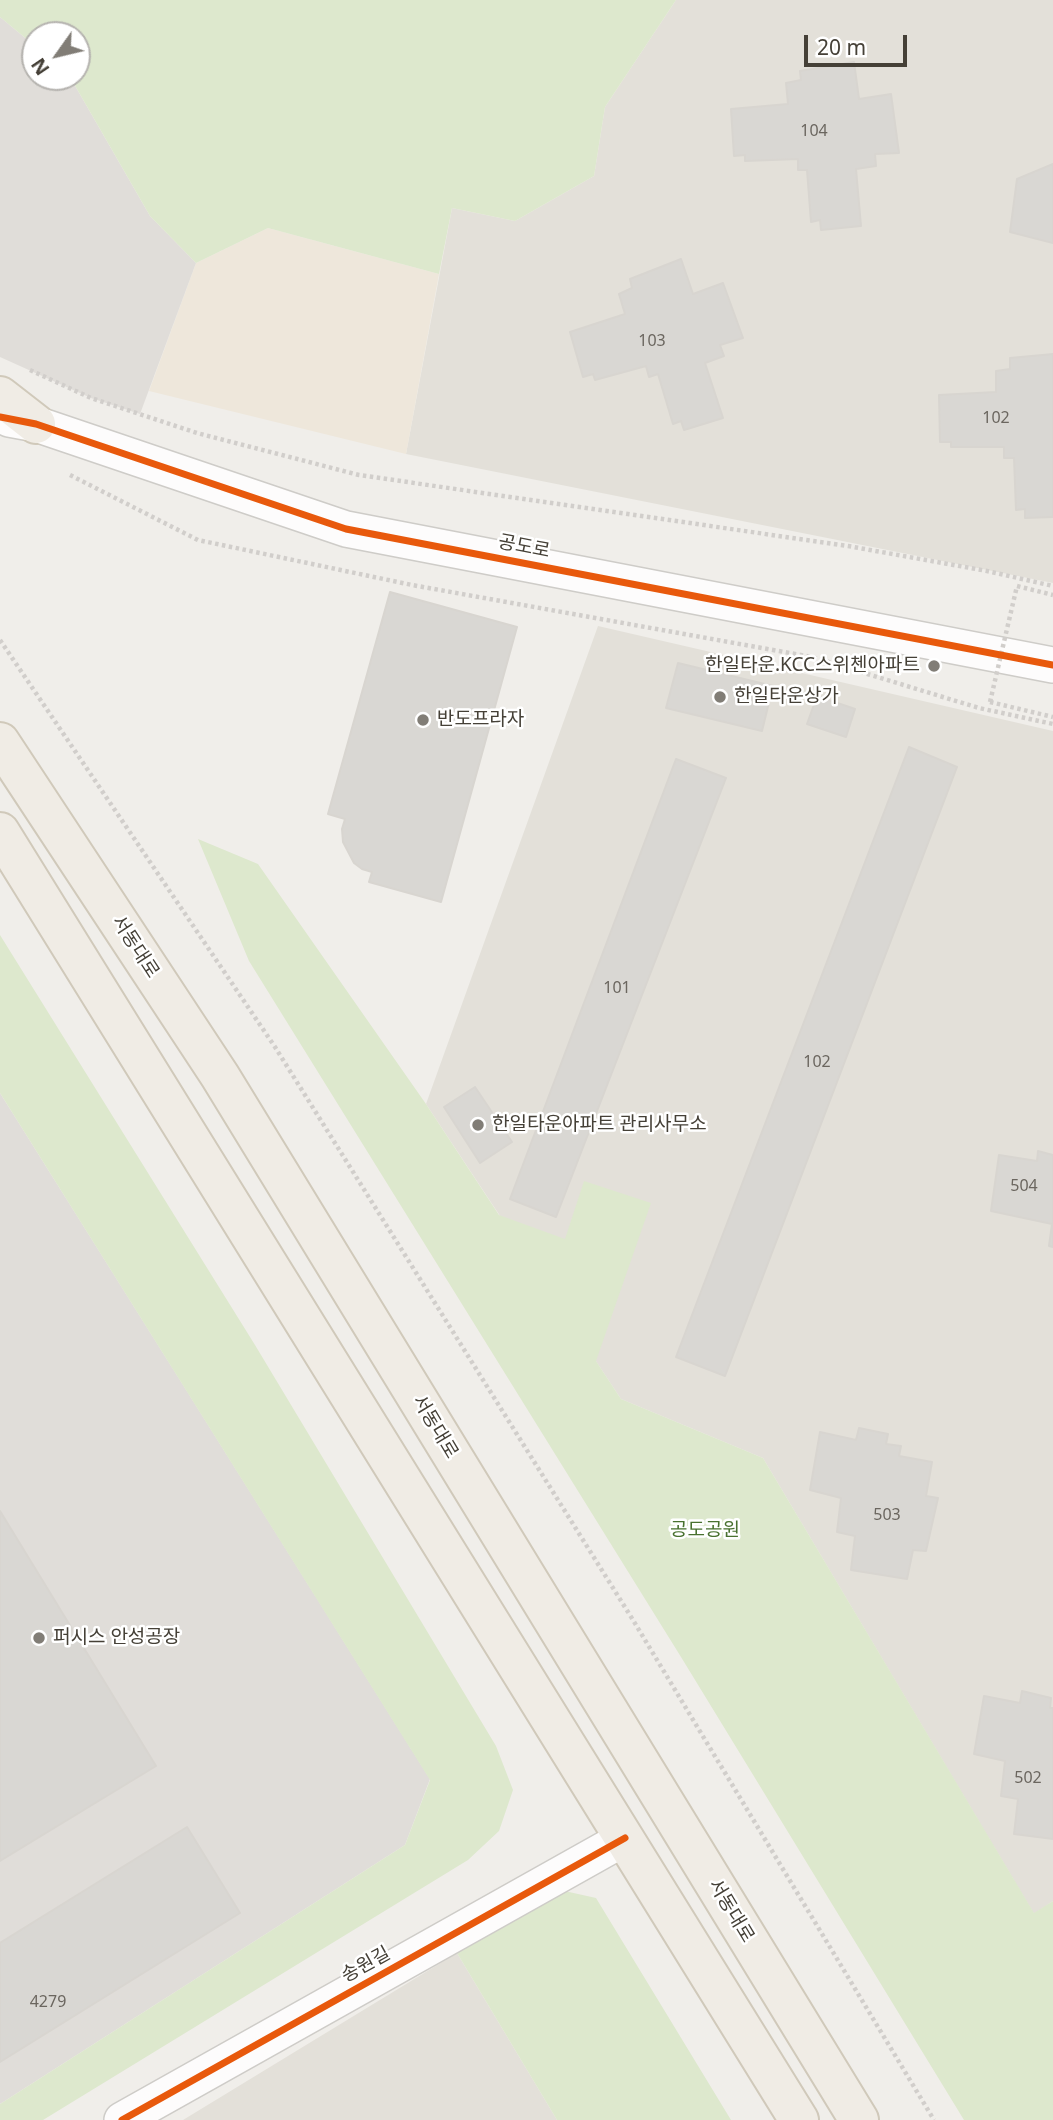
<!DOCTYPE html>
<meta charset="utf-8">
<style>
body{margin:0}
#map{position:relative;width:1053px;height:2120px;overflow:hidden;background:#f0eeea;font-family:"Noto Sans",sans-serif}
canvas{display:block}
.north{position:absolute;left:21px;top:21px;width:70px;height:70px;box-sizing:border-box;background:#fff;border:2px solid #b5b3af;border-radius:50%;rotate:236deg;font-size:19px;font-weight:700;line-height:28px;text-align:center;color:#454037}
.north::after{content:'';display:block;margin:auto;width:24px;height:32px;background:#817d76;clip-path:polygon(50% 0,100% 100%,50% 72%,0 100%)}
.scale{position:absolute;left:804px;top:35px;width:103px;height:32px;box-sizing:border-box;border:4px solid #454037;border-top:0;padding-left:9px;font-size:21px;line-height:24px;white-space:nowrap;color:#454037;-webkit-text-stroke:5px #fff;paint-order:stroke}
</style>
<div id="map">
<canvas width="1053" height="2120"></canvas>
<div class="north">N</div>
<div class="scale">20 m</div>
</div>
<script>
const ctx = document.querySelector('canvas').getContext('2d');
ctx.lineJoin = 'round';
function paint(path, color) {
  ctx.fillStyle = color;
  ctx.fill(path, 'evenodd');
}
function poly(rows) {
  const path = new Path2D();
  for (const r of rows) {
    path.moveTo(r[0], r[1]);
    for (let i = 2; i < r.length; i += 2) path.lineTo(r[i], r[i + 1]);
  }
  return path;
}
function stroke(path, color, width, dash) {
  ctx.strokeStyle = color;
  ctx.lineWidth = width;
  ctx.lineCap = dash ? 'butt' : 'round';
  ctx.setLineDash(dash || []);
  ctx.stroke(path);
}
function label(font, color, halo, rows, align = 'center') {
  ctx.font = font + ' "Noto Sans","Noto Sans KR",sans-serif';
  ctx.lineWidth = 5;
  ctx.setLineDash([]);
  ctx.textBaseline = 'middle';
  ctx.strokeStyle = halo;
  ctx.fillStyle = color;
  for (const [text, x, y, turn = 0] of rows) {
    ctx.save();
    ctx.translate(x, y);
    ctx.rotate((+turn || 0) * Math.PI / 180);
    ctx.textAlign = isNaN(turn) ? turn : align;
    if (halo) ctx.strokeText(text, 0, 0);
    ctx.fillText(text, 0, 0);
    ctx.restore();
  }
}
paint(poly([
 [676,0,1053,0,1053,583,406,454,452,208,515,221,594,176,605,107],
 [598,626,1053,731,1053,1901,1034,1914,763,1458,621,1399,426,1104],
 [457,1953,557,2120,183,2120]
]), '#e3e0d9');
paint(poly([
 [268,228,439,274,406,454,149,391,196,263]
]), '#eee7db');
paint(poly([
 [0,17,35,46,35,77,70,77,150,216,196,263,140,414,91,398,0,357],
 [0,1093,430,1779,405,1845,0,2104]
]), '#e0ddd9');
paint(poly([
 [0,0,676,0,605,107,594,176,515,221,452,208,439,274,268,228,196,263,150,216,70,77,77,77,77,35,35,35,35,46,0,17],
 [198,839,258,864,426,1104,499,1215,565,1239,584,1181,651,1203,596,1361,621,1399,763,1458,1034,1913,1053,1901,1053,2120,964,2120,681,1657,249,961],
 [0,935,255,1345,496,1746,513,1790,499,1831,468,1860,43,2120,0,2120,0,2104,405,1845,430,1780,0,1093],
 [560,1890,596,1898,731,2120,557,2120,457,1953]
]), '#dde8cd');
const building = poly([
 [854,62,859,99,891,94,899,153,875,154,876,166,856,169,861,226,821,230,820,220,811,222,807,170,798,170,798,159,745,161,745,155,734,156,731,109,788,104,786,83,801,80,800,71,854,62],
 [1053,164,1053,243,1010,232,1017,179,1053,164],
 [681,259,693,294,723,283,743,338,720,345,724,356,705,363,723,418,684,430,681,421,673,424,658,374,649,377,646,366,595,380,593,374,583,377,570,332,625,314,619,294,632,288,630,279,681,259],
 [1053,354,1053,517,1025,518,1025,509,1016,510,1014,458,1004,458,1004,447,951,447,951,442,940,442,939,395,996,392,996,371,1010,369,1010,358,1053,354],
 [390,592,517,627,441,902,369,882,372,872,362,869,354,863,343,842,342,829,345,819,328,814,390,592],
 [678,663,773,686,762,731,666,708,678,663],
 [817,696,855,709,846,737,807,724,817,696],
 [909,747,957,767,725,1376,676,1357,909,747],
 [676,759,726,778,556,1217,510,1199,676,759],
 [475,1087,512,1142,480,1163,444,1107,475,1087],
 [1038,1151,1053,1155,1053,1247,1049,1246,1052,1224,991,1211,999,1155,1037,1161,1038,1151],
 [859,1428,888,1434,886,1444,901,1446,899,1456,932,1462,926,1496,938,1498,926,1551,913,1550,907,1579,851,1570,855,1536,837,1532,841,1498,810,1490,820,1432,856,1440,859,1428],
 [0,1511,156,1766,0,1861,0,1511],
 [1022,1691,1051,1698,1050,1708,1053,1708,1053,1839,1014,1834,1018,1799,1001,1796,1005,1761,974,1754,984,1696,1020,1703,1022,1691],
 [187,1827,240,1913,0,2062,0,1943,187,1827]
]);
paint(building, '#d9d7d3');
stroke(building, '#d8d5d0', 2);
const street = poly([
 [9,419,36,424,346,529,1053,665],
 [122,2120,625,1838]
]);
const primary = poly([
 [0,396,36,424],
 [0,742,220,1076,859,2120],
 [0,832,799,2120]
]);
stroke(street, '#ceccc8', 38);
stroke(primary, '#d0c9ba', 42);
stroke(poly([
 [30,370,91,398,197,433,359,475,848,546,987,571,1053,586],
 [70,475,198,540,412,585,812,657,979,708,1053,724],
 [1017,586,1053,595],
 [0,640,275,1047,633,1620,934,2120],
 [990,702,1053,717]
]), '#d1cecb', 4.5, [3.5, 3.5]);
stroke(street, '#fdfcfc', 35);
stroke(primary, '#f0ece5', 38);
stroke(poly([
 [990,702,1017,586]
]), '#d1cecb', 4.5, [3.5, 3.5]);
stroke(poly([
 [0,417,36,424,346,529,1053,665],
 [122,2120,625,1838]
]), '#e8590c', 7);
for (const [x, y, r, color] of [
 [934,666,7,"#817d76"],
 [720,697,7,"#817d76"],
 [423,720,7,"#817d76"],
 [478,1125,7,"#817d76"],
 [39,1638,7,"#817d76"]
]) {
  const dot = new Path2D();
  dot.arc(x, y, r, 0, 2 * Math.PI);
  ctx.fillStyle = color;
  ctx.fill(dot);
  stroke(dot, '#fff', 2.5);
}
label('16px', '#6b665f', null, [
 ["104",814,131],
 ["103",652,341],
 ["102",996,418],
 ["101",617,988],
 ["102",817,1062],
 ["504",1024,1186],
 ["503",887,1515],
 ["502",1028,1778],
 ["4279",48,2002]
]);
label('19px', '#454037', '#fff', [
 ["공도로",524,547,11],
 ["서동대로",135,947,57],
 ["서동대로",435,1427,59],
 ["서동대로",731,1911,59],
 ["송원길",366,1965,-29]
]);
label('19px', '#454037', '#fff', [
 ["한일타운.KCC스위첸아파트",920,666,"right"],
 ["한일타운상가",734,697],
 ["반도프라자",437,720],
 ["한일타운아파트 관리사무소",492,1125],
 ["퍼시스 안성공장",53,1638]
], 'left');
label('19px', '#497130', '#fff', [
 ["공도공원",705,1531]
]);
</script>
